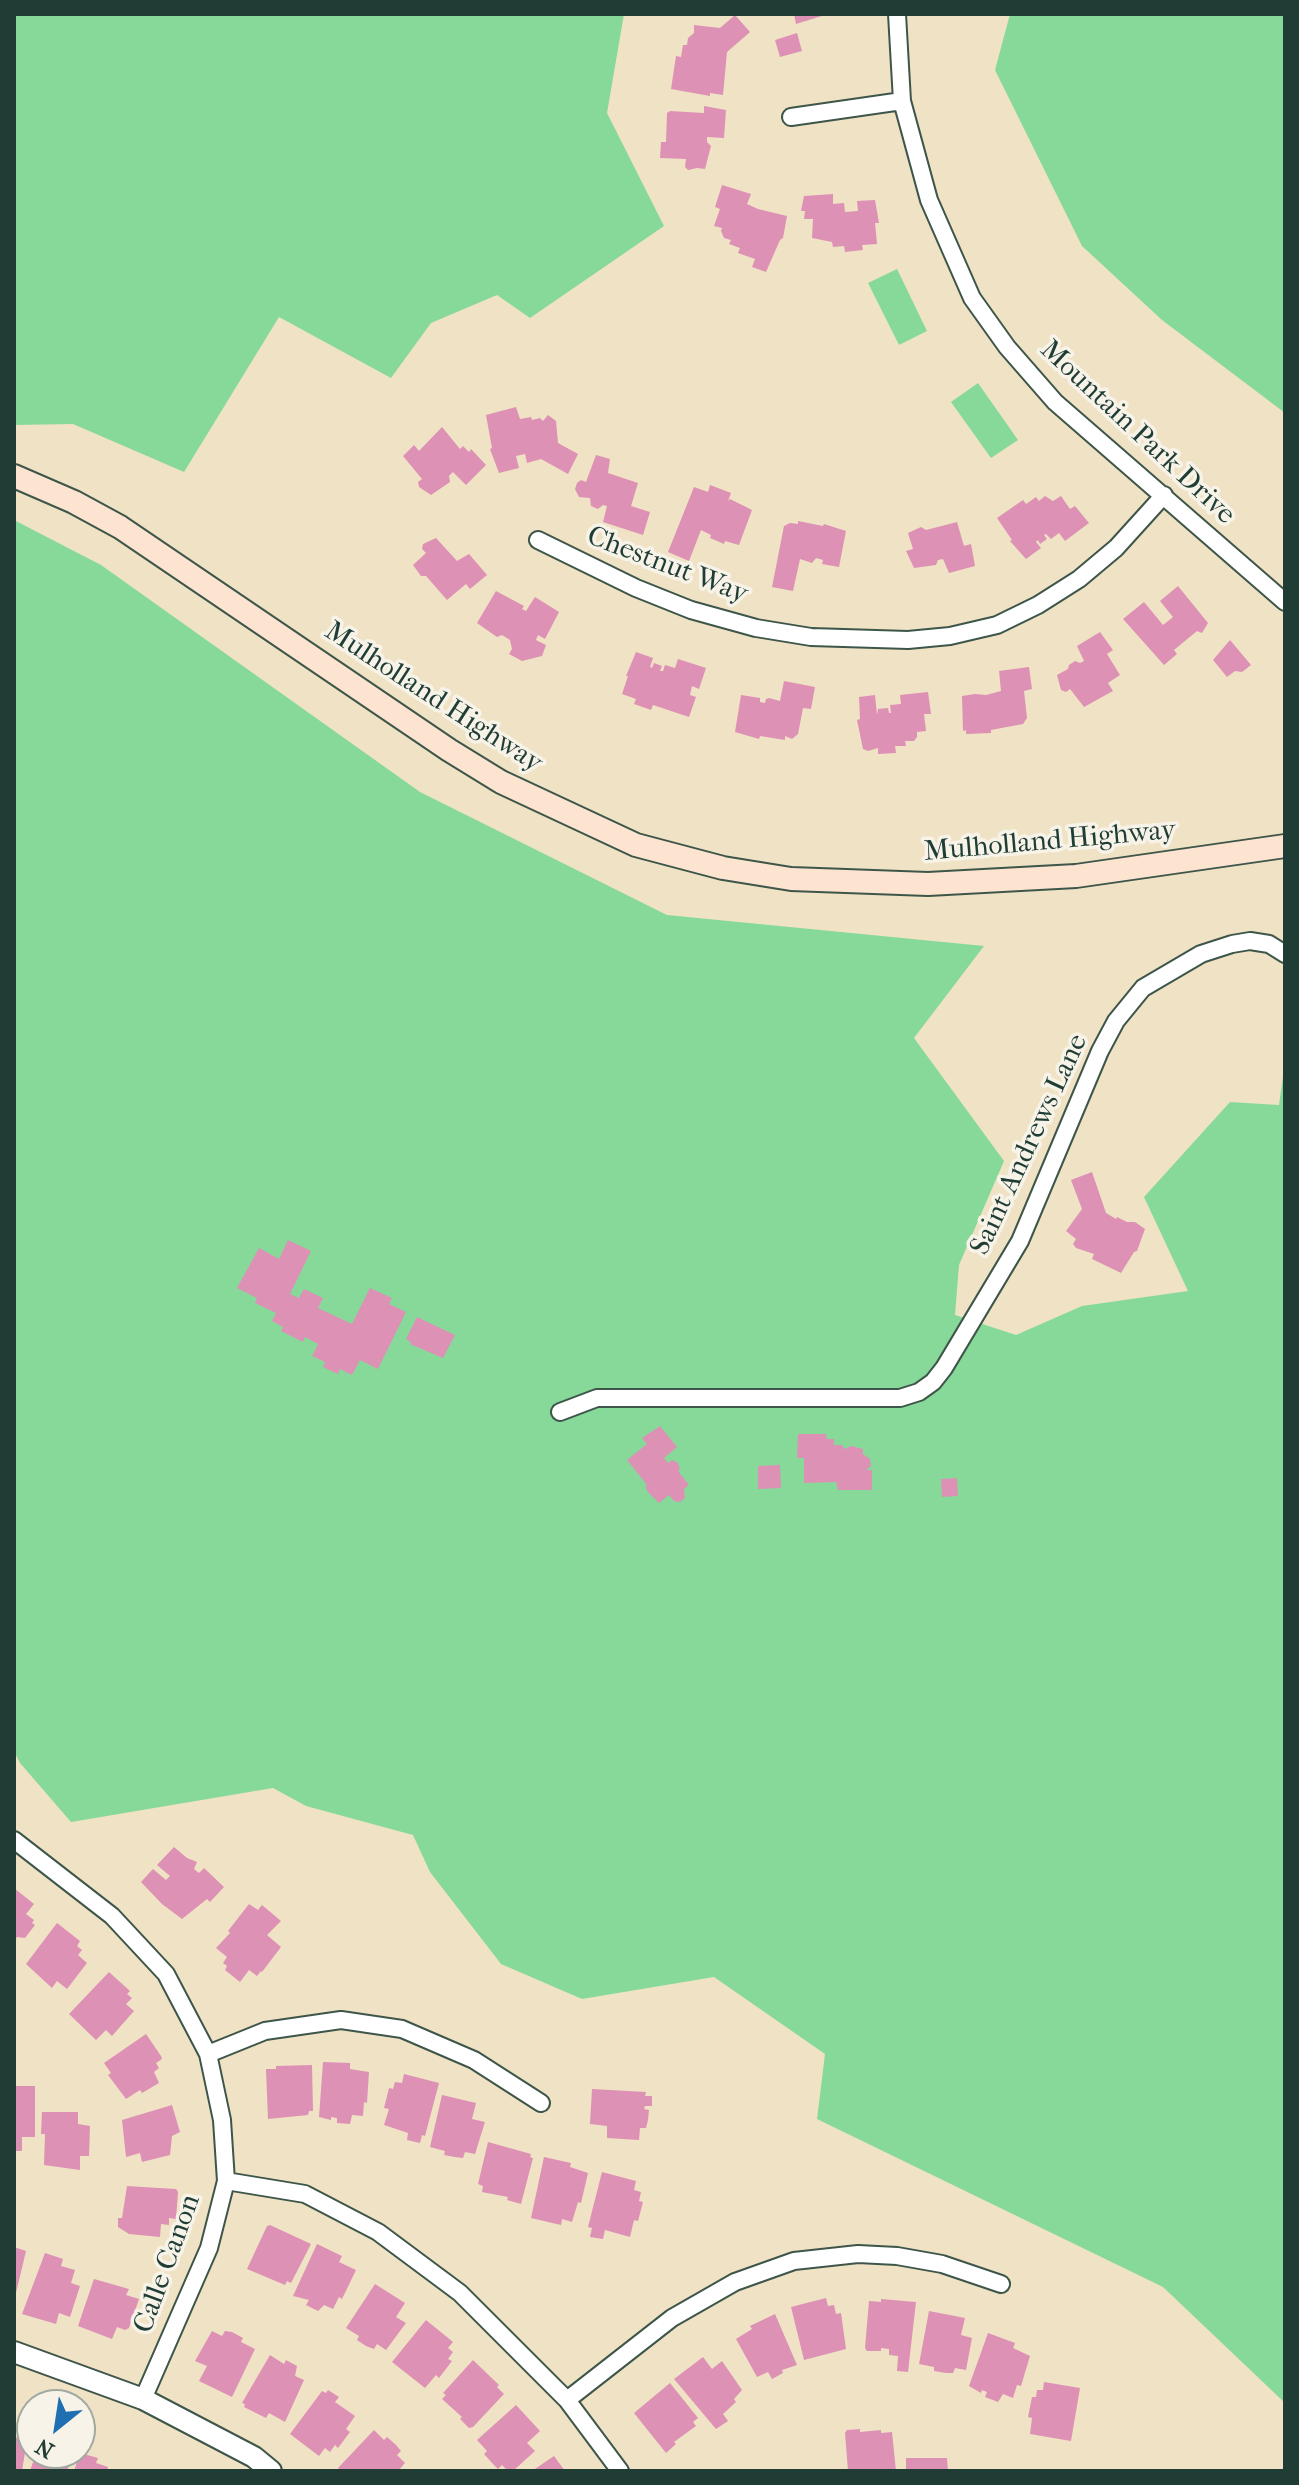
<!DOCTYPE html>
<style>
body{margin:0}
#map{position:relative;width:1299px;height:2485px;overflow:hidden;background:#f0e2c4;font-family:"IM FELL French Canon",serif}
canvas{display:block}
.frame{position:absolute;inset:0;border:16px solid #1f3d34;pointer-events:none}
.north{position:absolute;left:16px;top:2389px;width:80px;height:80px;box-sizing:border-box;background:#f7f3e8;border:2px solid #a1aaa0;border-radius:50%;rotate:210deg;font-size:22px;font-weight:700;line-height:32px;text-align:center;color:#1f3d34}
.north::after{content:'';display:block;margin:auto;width:28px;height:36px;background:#1f6fb2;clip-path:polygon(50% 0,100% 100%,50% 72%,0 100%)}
</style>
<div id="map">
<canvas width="1299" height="2485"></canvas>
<div class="frame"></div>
<div class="north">N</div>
</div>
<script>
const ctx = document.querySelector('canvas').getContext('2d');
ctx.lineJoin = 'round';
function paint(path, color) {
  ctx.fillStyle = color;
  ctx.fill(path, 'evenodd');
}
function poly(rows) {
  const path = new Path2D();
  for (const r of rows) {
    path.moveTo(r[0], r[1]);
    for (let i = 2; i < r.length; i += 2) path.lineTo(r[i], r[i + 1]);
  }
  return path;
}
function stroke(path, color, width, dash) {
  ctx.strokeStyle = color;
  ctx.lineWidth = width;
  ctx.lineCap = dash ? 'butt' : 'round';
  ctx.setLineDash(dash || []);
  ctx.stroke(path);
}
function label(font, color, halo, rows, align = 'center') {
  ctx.font = font + ' "IM FELL French Canon",serif';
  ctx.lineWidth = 7;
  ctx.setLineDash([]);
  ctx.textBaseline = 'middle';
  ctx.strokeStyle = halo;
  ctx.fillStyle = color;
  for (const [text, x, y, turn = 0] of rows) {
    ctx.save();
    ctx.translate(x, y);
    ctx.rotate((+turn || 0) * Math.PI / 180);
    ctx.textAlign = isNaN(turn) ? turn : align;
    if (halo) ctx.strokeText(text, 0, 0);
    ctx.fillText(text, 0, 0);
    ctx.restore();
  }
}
paint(poly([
 [14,14,624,14,607,113,664,226,530,318,497,295,431,323,391,378,279,317,184,472,73,424,14,425],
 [1010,14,1285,14,1285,413,1162,320,1082,246,995,70],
 [897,269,927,331,899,345,868,283],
 [978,383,1018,440,991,458,951,402],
 [14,520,101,565,420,792,667,915,984,946,914,1038,1004,1161,959,1265,955,1315,1016,1335,1082,1306,1188,1291,1144,1197,1230,1102,1279,1105,1285,1062,1285,2403,1163,2287,817,2119,825,2054,714,1977,582,1999,501,1964,430,1872,413,1835,306,1806,273,1788,71,1822,20,1763,14,1751]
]), '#87d99a');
paint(poly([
 [794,14,825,14,825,15,796,24],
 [735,15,750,32,727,52,723,95,710,93,710,96,671,89,676,56,681,57,683,45,687,45,688,38,694,33,694,25,720,28],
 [797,33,802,51,780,57,775,40],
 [704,106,726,110,724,138,707,137,707,142,711,146,705,169,697,168,688,170,685,167,686,159,660,158,661,142,666,142,667,113,670,111,704,113],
 [722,185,751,194,747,204,758,209,787,216,783,238,780,240,766,272,752,267,755,259,738,253,740,248,729,244,731,240,724,238,721,231,722,228,714,226,720,209,715,207],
 [833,194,833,204,844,203,845,212,858,211,857,201,875,200,879,223,875,223,877,244,862,245,863,250,845,252,844,246,833,247,832,242,812,238,813,219,804,219,805,211,801,211,804,196],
 [516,407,520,419,531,417,532,420,540,418,543,421,548,415,556,421,558,443,578,454,568,474,541,459,527,463,525,454,516,456,519,468,499,473,490,449,492,448,486,415],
 [442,427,460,449,463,446,469,452,471,449,486,465,466,485,453,472,449,476,450,482,431,495,419,487,418,482,422,479,403,456,414,445,419,451],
 [596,455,610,459,608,473,638,483,631,506,650,512,643,535,603,522,607,506,603,505,598,509,591,506,590,498,579,497,575,489,577,483,581,480,586,482],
 [710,485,731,493,728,501,730,499,752,510,739,545,725,541,724,544,710,538,711,535,701,530,689,561,668,552,694,487,708,492],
 [1045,496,1053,501,1061,496,1070,509,1075,506,1089,523,1065,541,1059,533,1051,539,1046,534,1044,535,1047,539,1040,544,1038,540,1036,542,1041,548,1026,559,1010,541,1012,540,997,518,1023,500,1026,504,1036,497,1039,501],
 [798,521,823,526,824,524,846,531,839,567,822,564,823,560,816,558,812,563,800,559,793,591,772,587,784,526,790,523,798,524],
 [957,522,964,546,971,544,975,566,949,573,943,559,938,560,936,565,914,568,906,551,913,549,908,533,921,527,926,530],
 [436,538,457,561,469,554,487,575,470,589,466,584,447,600,426,576,421,576,413,565,426,553,422,549,423,544],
 [1178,586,1208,623,1202,633,1197,631,1174,650,1177,654,1164,665,1123,619,1144,602,1163,625,1173,617,1160,601],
 [496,591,524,606,522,609,526,611,535,597,559,612,545,639,538,635,536,640,546,645,542,656,522,661,509,654,512,649,510,640,502,635,497,637,477,623],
 [1100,632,1113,650,1107,654,1120,675,1108,683,1113,691,1084,707,1070,689,1066,692,1061,690,1057,675,1068,669,1069,665,1075,661,1080,663,1084,661,1077,646],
 [1230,640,1251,665,1242,672,1235,671,1227,677,1213,660],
 [636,652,653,658,650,667,652,668,654,663,662,666,660,671,663,671,665,665,675,668,678,659,706,668,699,689,692,686,690,695,696,697,689,717,653,705,651,710,634,704,636,699,622,694,628,676,626,676],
 [1029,667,1032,689,1024,691,1027,718,1023,724,991,730,991,733,966,734,966,730,963,731,962,696,975,694,986,695,1001,691,999,671],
 [784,681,815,687,811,709,803,708,798,734,792,739,785,736,785,740,760,736,759,739,735,732,741,695,760,698,760,702,765,703,766,699,769,698,780,701],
 [928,692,931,714,924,714,926,731,917,732,917,737,914,741,905,741,906,746,895,746,896,753,878,754,878,748,868,751,863,749,857,720,860,719,859,697,875,695,877,715,878,709,888,708,889,713,891,713,890,705,901,704,900,695],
 [1092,1172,1106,1213,1116,1219,1117,1217,1127,1222,1135,1222,1145,1229,1137,1251,1134,1252,1121,1273,1092,1259,1094,1254,1076,1248,1073,1244,1076,1239,1066,1231,1082,1209,1071,1180],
 [288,1240,311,1251,290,1294,299,1298,304,1289,323,1298,318,1308,352,1324,370,1288,392,1298,389,1304,406,1312,378,1369,360,1360,352,1375,340,1369,338,1374,323,1367,325,1362,312,1356,318,1344,305,1337,303,1342,281,1331,283,1327,272,1321,276,1313,255,1303,257,1298,237,1288,259,1248,279,1259],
 [417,1317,455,1335,443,1358,410,1344,411,1342,406,1339],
 [660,1426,677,1447,664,1458,668,1463,672,1460,678,1463,680,1470,678,1471,689,1485,684,1489,685,1498,680,1502,674,1501,669,1495,659,1503,648,1492,645,1486,647,1485,627,1460,647,1444,642,1438],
 [798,1434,826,1434,827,1439,834,1439,834,1445,842,1445,845,1449,851,1446,863,1449,863,1454,870,1459,871,1466,866,1470,872,1470,872,1490,838,1490,836,1482,804,1483,804,1458,797,1458],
 [780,1465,781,1488,758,1489,758,1466],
 [957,1478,958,1496,942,1497,941,1479],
 [174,1847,187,1858,197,1862,194,1869,199,1873,204,1868,224,1887,210,1902,207,1899,182,1919,162,1904,141,1882,153,1869,166,1880,170,1876,157,1865],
 [14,1888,34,1904,26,1914,34,1920,32,1923,35,1925,25,1938,17,1937,14,1942],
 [249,1904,258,1910,262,1905,281,1921,267,1935,281,1947,262,1972,261,1971,257,1976,249,1970,240,1982,225,1970,227,1966,223,1963,227,1957,216,1948,230,1933,228,1931],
 [57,1923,80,1941,77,1946,82,1950,78,1955,87,1963,67,1989,57,1981,52,1988,26,1964],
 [109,1972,130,1991,127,1994,132,1998,126,2004,134,2011,112,2036,106,2030,96,2040,69,2014],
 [146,2034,161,2056,162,2059,156,2063,159,2068,154,2072,159,2083,142,2093,140,2090,126,2099,108,2075,111,2073,104,2063],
 [323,2062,350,2063,350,2069,369,2072,367,2103,364,2102,363,2116,352,2115,350,2124,337,2123,337,2118,331,2117,331,2120,319,2117],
 [312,2065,313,2111,309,2111,308,2115,268,2119,266,2069,276,2069,276,2066],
 [404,2074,439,2083,425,2136,422,2135,420,2143,407,2140,408,2133,384,2125,389,2109,384,2108,389,2088,393,2089,395,2082,402,2083],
 [14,2086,35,2086,35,2137,22,2137,22,2151,14,2151],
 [592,2089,646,2092,645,2096,652,2096,652,2106,645,2106,644,2109,649,2110,648,2120,646,2128,640,2128,639,2140,607,2138,607,2126,590,2124],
 [442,2095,476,2103,472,2119,485,2122,475,2154,465,2152,463,2158,455,2157,444,2155,445,2151,430,2147],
 [172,2105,180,2132,172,2136,170,2155,142,2162,140,2153,126,2157,122,2120],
 [42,2112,78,2112,78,2124,90,2126,89,2156,80,2156,80,2170,44,2165,45,2134,41,2134],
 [488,2142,531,2154,530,2157,533,2158,521,2204,507,2200,508,2197,482,2192,483,2186,478,2184],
 [544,2157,571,2163,570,2167,588,2173,581,2203,578,2202,572,2222,562,2219,561,2225,531,2218],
 [602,2172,636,2181,634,2190,641,2192,639,2201,643,2202,638,2221,634,2220,630,2237,605,2230,603,2239,590,2237,592,2228,588,2227],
 [127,2186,176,2189,178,2192,176,2219,169,2218,169,2225,161,2224,160,2237,129,2234,118,2227,118,2218,122,2218],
 [270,2225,311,2244,291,2283,287,2281,285,2285,247,2269,267,2226],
 [317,2244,342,2256,339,2262,356,2270,342,2299,339,2297,333,2309,324,2305,318,2311,306,2305,309,2300,293,2296],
 [14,2247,26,2251,15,2297,14,2297],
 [45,2253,63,2259,61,2266,75,2270,71,2283,80,2286,70,2317,59,2313,56,2324,22,2314],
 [94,2279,129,2289,126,2295,139,2299,129,2328,125,2330,117,2327,112,2339,78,2326],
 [375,2284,405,2303,396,2317,406,2323,386,2350,377,2344,374,2349,366,2346,357,2340,359,2336,346,2328],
 [826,2298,828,2306,834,2305,836,2314,841,2313,846,2349,804,2360,791,2307],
 [881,2299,916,2302,908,2372,897,2371,898,2356,889,2355,889,2349,881,2348,881,2351,867,2351,865,2348,869,2301,881,2302],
 [929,2311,965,2318,961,2335,972,2338,966,2370,955,2368,953,2373,946,2373,934,2371,934,2367,919,2364],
 [775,2314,797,2365,782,2370,783,2373,772,2379,768,2372,757,2377,736,2339,752,2329,750,2326],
 [426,2320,453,2342,448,2348,453,2352,448,2359,452,2361,439,2378,436,2375,425,2388,392,2362],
 [212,2331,222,2336,225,2331,232,2332,243,2338,241,2342,255,2349,232,2397,199,2381,207,2366,195,2361],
 [988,2333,1015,2343,1013,2348,1030,2356,1021,2386,1017,2385,1013,2398,1003,2394,998,2402,985,2397,987,2392,982,2390,981,2393,969,2386],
 [270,2355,284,2364,286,2360,297,2366,295,2376,304,2380,285,2422,269,2413,266,2418,244,2407,245,2404,242,2403],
 [703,2357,712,2369,722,2361,742,2390,734,2399,736,2402,723,2414,728,2421,716,2429,674,2379],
 [473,2360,499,2385,497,2387,504,2394,473,2427,469,2428,460,2419,462,2417,442,2399,446,2395,443,2393],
 [1044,2382,1080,2388,1071,2441,1030,2434,1032,2418,1028,2417,1032,2397,1036,2397,1037,2390,1043,2390],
 [670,2383,698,2418,693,2422,696,2426,674,2442,676,2444,666,2453,634,2413],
 [328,2390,339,2397,335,2402,355,2416,346,2429,350,2432,338,2448,335,2445,330,2452,325,2448,319,2456,290,2434,322,2391,326,2393],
 [516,2405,540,2431,527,2443,535,2451,513,2471,508,2471,502,2465,498,2469,493,2464,484,2454,487,2451,477,2440],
 [860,2429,860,2432,881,2430,881,2433,892,2432,896,2471,848,2471,845,2433,847,2430],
 [374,2430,384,2440,387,2437,396,2445,401,2451,397,2455,405,2463,398,2471,341,2471,338,2468],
 [14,2437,27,2440,22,2471,14,2471],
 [36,2453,74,2453,67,2471,30,2471],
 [80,2453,98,2458,96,2463,108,2467,107,2471,74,2471],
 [554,2456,565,2471,532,2471],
 [906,2458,947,2458,948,2471,906,2471]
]), '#dd91b5');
const minor = poly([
 [897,14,902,101,929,200,972,298,1007,347,1055,402,1285,602],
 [791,117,902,101],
 [538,540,636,588,691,610,756,628,811,637,908,640,950,636,997,625,1038,605,1079,579,1116,548,1164,495],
 [560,1412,597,1398,900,1398,919,1392,933,1382,944,1368,1020,1241,1100,1051,1116,1021,1143,988,1201,954,1232,944,1250,941,1269,944,1285,954],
 [14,1840,112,1916,166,1974,208,2054,222,2120,226,2181,209,2248,143,2399],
 [208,2054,265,2031,341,2020,402,2029,474,2060,541,2103],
 [226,2181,305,2194,378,2232,460,2293,567,2400,620,2471],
 [567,2400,672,2318,735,2282,794,2261,858,2254,897,2256,942,2264,1001,2284]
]);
const tertiary = poly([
 [14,2352,143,2399,254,2457,271,2471]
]);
const secondary = poly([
 [14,476,74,502,120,527,449,750,501,782,636,845,723,868,791,879,928,884,1076,876,1285,846]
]);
stroke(minor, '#3e564a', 20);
stroke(tertiary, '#3e564a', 24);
stroke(secondary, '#3e564a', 26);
stroke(minor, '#fff', 16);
stroke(tertiary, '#fff', 20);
stroke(secondary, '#fde4d1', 22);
label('28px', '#1f3d34', '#f7f3e8', [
 ["Mountain Park Drive",1137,433,43],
 ["Chestnut Way",667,566,21],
 ["Mulholland Highway",433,698,33],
 ["Mulholland Highway",1050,842,-5],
 ["Saint Andrews Lane",1030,1145,-65],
 ["Calle Canon",168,2264,-70]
]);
</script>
